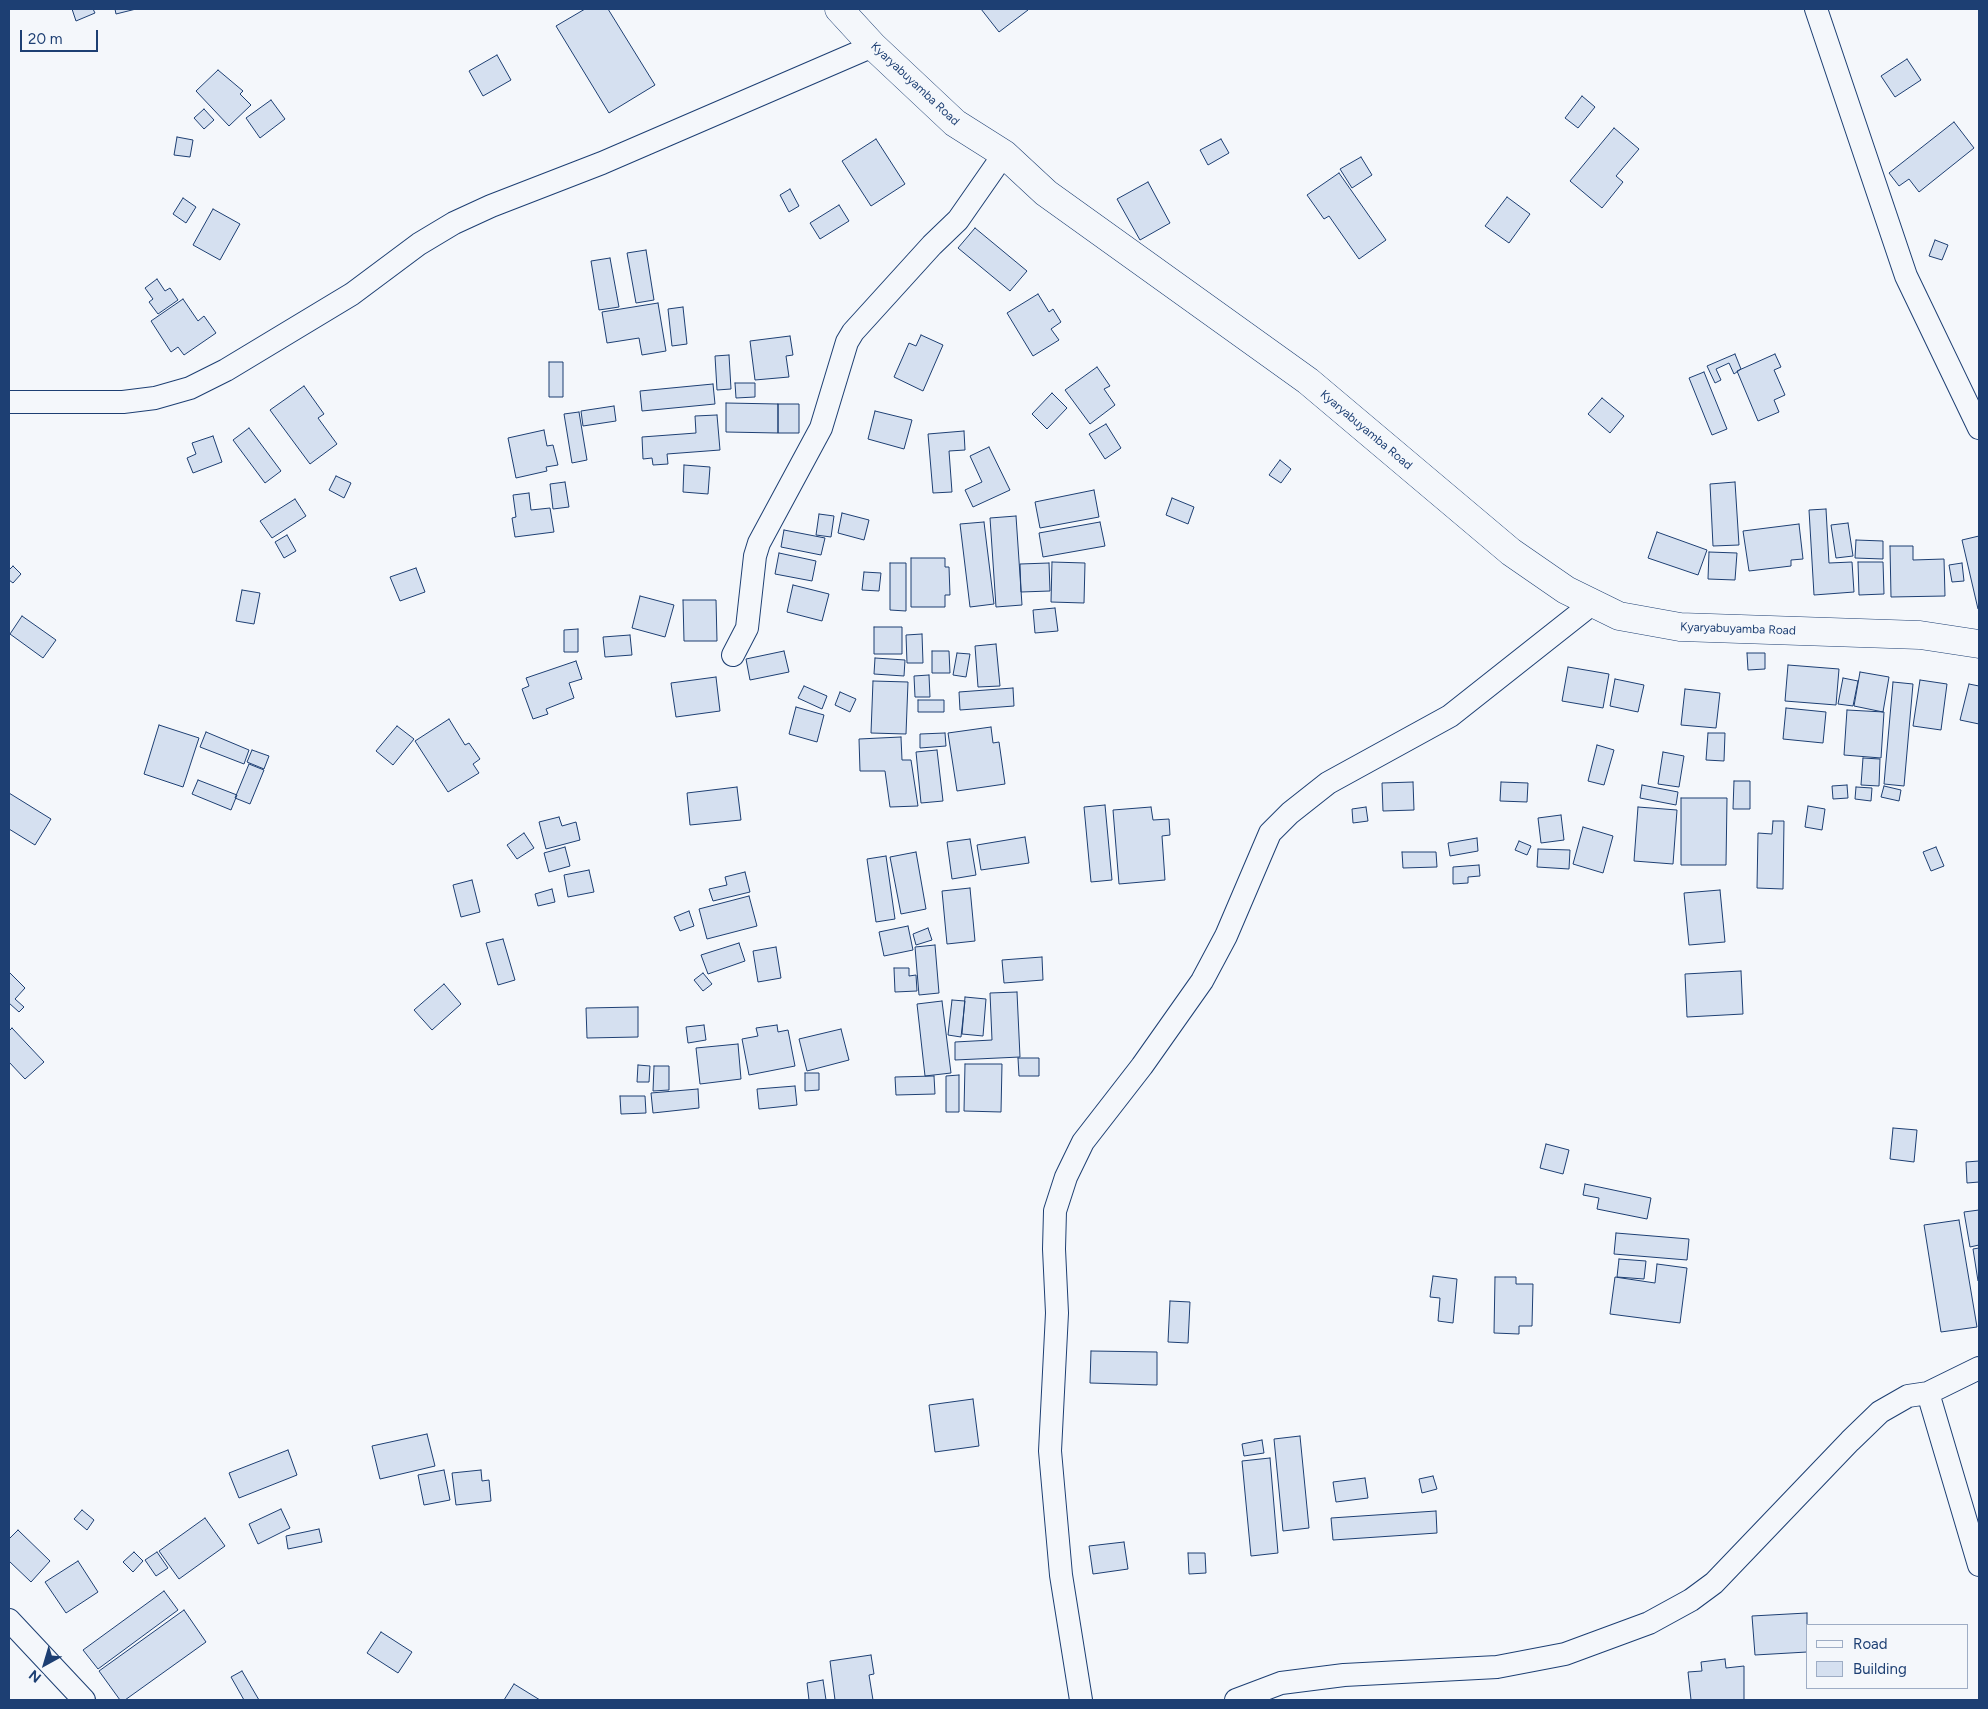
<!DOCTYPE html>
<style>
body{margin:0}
#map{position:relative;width:1988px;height:1709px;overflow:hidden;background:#f4f7fb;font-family:Figtree,sans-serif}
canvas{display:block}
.frame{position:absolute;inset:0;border:10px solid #1d3f73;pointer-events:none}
.legend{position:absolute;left:1806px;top:1624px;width:162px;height:65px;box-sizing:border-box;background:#f4f7fb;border:1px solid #9eadc5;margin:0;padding:6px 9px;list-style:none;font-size:15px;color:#1d3f73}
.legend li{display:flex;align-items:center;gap:10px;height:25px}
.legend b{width:25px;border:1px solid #9eadc5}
.north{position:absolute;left:20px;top:1639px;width:50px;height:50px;-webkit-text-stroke:4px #f4f7fb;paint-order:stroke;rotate:219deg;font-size:14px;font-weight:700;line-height:20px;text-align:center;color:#1d3f73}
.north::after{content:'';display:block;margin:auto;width:18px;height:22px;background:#1d3f73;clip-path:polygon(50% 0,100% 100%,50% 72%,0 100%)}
.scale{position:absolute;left:20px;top:30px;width:78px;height:22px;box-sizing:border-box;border:2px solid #1d3f73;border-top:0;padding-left:6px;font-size:15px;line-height:18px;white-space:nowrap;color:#1d3f73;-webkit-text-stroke:4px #f4f7fb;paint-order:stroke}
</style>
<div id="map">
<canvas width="1988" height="1709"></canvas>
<div class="frame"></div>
<ul class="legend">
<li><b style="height:6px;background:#f4f7fb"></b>Road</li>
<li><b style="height:14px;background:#d5e0f0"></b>Building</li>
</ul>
<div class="north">N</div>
<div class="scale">20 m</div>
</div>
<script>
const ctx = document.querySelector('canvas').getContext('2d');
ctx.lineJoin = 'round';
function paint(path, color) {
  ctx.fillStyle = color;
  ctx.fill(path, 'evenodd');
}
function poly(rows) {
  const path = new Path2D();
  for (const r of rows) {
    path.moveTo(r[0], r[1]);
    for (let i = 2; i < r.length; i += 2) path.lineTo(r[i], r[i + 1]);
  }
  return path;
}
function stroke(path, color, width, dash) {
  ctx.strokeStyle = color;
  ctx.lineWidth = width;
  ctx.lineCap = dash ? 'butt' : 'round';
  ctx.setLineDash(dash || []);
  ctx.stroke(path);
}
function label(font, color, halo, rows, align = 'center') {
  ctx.font = font + ' Figtree,sans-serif';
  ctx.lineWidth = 4;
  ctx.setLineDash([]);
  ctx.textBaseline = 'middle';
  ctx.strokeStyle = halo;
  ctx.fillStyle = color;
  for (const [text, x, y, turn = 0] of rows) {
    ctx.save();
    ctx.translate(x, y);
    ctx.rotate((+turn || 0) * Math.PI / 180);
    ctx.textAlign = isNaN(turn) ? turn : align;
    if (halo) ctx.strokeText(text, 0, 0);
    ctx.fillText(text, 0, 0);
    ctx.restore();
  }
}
const building = poly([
 [72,9,93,9,95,13,76,21,72,9],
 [115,9,136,9,116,14,115,9],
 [585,9,608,9,655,85,609,113,556,26,585,9],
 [981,9,1026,9,1028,10,999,32,981,9],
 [497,55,511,80,483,96,469,71,497,55],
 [1907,59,1921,80,1895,97,1881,76,1907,59],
 [218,70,243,91,240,94,251,105,229,126,196,91,218,70],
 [1582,96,1595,107,1578,128,1565,118,1582,96],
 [271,100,285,119,260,138,246,118,271,100],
 [204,109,214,120,204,129,194,118,204,109],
 [1954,122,1974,148,1919,192,1909,179,1899,186,1889,173,1954,122],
 [1614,128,1639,149,1616,176,1623,182,1602,208,1570,181,1614,128],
 [177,137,193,140,190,157,174,155,177,137],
 [876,139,905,184,871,206,842,161,876,139],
 [1221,139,1229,153,1208,165,1200,150,1221,139],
 [1361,157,1372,175,1352,188,1340,169,1361,157],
 [1339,173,1386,240,1359,259,1329,216,1324,219,1307,195,1339,173],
 [1148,182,1170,223,1140,240,1117,199,1148,182],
 [790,189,799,206,789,212,780,195,790,189],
 [1507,197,1530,214,1509,243,1485,226,1507,197],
 [183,198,196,207,186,223,173,214,183,198],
 [839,205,849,221,820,239,810,223,839,205],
 [213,209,240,224,220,260,193,245,213,209],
 [975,228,1027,271,1010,291,958,248,975,228],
 [1935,240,1948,245,1942,260,1929,256,1935,240],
 [646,250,654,300,636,303,627,253,646,250],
 [610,258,619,307,599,310,591,261,610,258],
 [157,279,165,291,170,288,178,300,158,314,149,302,153,299,145,288,157,279],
 [1038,294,1049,312,1053,309,1061,322,1051,329,1059,340,1033,356,1007,313,1038,294],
 [183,299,198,321,204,316,216,333,184,355,178,347,171,352,151,321,183,299],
 [658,303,666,351,642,355,639,338,607,343,602,312,658,303],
 [683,307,687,344,672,346,668,309,683,307],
 [921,335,943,345,923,391,894,377,909,343,916,346,921,335],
 [790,336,793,355,786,356,789,377,755,380,750,341,790,336],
 [1735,354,1741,369,1734,374,1729,363,1716,369,1721,380,1715,383,1707,366,1735,354],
 [1775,354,1781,367,1774,370,1785,395,1774,400,1779,412,1758,421,1737,371,1775,354],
 [729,355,731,389,717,390,715,356,729,355],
 [549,362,563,362,563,397,549,397,549,362],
 [1097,367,1110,386,1104,389,1115,405,1090,424,1065,390,1097,367],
 [1704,372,1727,429,1712,435,1689,378,1704,372],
 [735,383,755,383,755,397,736,398,735,383],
 [713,384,715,404,642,411,640,391,713,384],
 [304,386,324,414,318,418,337,444,310,464,270,410,304,386],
 [1052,393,1067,408,1047,429,1032,414,1052,393],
 [1602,398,1624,416,1610,433,1588,414,1602,398],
 [726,403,778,404,778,433,726,432,726,403],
 [778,404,799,404,799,433,778,433,778,404],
 [614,406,616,421,583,426,581,411,614,406],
 [875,411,912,420,904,449,868,439,875,411],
 [579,412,587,460,572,463,564,414,579,412],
 [717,415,720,450,667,454,668,464,653,465,652,458,643,459,642,437,696,433,695,416,717,415],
 [1106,424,1121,448,1105,459,1089,434,1106,424],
 [249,428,281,471,265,483,233,440,249,428],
 [544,430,547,446,553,445,558,465,546,467,547,471,516,478,508,438,544,430],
 [964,431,965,450,949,451,952,492,933,493,928,434,964,431],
 [213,436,222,462,193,473,187,458,196,454,192,443,213,436],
 [989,447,1010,490,973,507,965,490,982,482,970,456,989,447],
 [1280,460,1291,469,1281,483,1269,475,1280,460],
 [684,465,710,467,708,494,683,492,684,465],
 [336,476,351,483,344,498,329,490,336,476],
 [565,482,569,507,553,509,550,484,565,482],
 [1735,482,1739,545,1713,546,1710,484,1735,482],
 [1094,490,1099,517,1040,528,1035,502,1094,490],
 [529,493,531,510,550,508,554,532,515,537,512,518,516,517,513,495,529,493],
 [1172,498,1194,507,1188,524,1166,515,1172,498],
 [295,499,306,516,272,538,260,521,295,499],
 [1826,509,1829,563,1852,562,1854,592,1814,595,1809,510,1826,509],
 [842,513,869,520,864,540,838,533,842,513],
 [819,514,834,516,831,537,816,535,819,514],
 [1016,516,1022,605,996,607,990,518,1016,516],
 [984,522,994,604,970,607,960,524,984,522],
 [1100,522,1105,546,1043,557,1039,533,1100,522],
 [1848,523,1853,556,1836,558,1831,525,1848,523],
 [1799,524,1803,559,1791,560,1791,566,1749,571,1743,531,1799,524],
 [784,530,825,538,821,555,781,547,784,530],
 [1657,532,1707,550,1698,575,1648,558,1657,532],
 [287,535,296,551,284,558,275,542,287,535],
 [1979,536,1979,609,1978,609,1962,540,1979,536],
 [1856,540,1883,541,1883,559,1855,558,1856,540],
 [1890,546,1913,546,1913,560,1944,559,1945,596,1891,597,1890,546],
 [1709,552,1737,553,1735,580,1708,579,1709,552],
 [779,553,816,561,812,581,775,574,779,553],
 [911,558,945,558,945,567,949,567,950,595,945,595,945,607,911,607,911,558],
 [1052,562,1085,563,1084,603,1051,602,1052,562],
 [1858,562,1883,562,1884,594,1859,595,1858,562],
 [890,563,906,563,906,611,890,610,890,563],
 [1049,563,1050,591,1021,592,1020,564,1049,563],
 [1962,563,1964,581,1952,582,1949,565,1962,563],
 [13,566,21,574,13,583,9,580,9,570,13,566],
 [416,568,425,592,400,601,390,577,416,568],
 [864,572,881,573,879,591,862,590,864,572],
 [793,585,829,594,822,621,787,612,793,585],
 [242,590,260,593,254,624,236,621,242,590],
 [640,596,674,605,665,637,632,628,640,596],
 [683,600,716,600,717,641,684,641,683,600],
 [1055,608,1058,631,1035,633,1033,610,1055,608],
 [22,616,56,640,43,658,10,634,22,616],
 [874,627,902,627,902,654,874,654,874,627],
 [578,629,578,652,564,652,564,630,578,629],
 [922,634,923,663,907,663,906,635,922,634],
 [630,635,632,655,605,657,603,637,630,635],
 [996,644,1000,686,978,687,975,646,996,644],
 [784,651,789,672,750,680,746,659,784,651],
 [932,651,949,651,950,673,932,673,932,651],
 [957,653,970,654,966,677,953,675,957,653],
 [1747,653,1765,653,1765,669,1748,670,1747,653],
 [875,658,905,660,904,676,874,674,875,658],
 [576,661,582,679,569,683,574,698,546,709,548,714,533,719,522,689,529,686,526,678,576,661],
 [1788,665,1839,669,1836,705,1785,701,1788,665],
 [1568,667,1609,674,1603,708,1562,701,1568,667],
 [1860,672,1889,677,1883,712,1854,706,1860,672],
 [929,675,930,697,915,697,914,676,929,675],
 [716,677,720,711,676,717,671,683,716,677],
 [1843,678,1858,681,1853,706,1838,704,1843,678],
 [1615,679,1644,685,1638,712,1610,706,1615,679],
 [1920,680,1947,684,1941,730,1913,726,1920,680],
 [873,681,908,682,906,734,871,733,873,681],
 [1893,682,1913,684,1904,786,1884,784,1893,682],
 [1969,684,1979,686,1979,724,1960,720,1969,684],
 [804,686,827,696,822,709,798,698,804,686],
 [1013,688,1014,706,960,710,959,692,1013,688],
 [1685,689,1720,693,1716,728,1681,725,1685,689],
 [840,692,856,699,850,712,835,705,840,692],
 [918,700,944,700,944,712,918,712,918,700],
 [796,707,824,715,817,742,789,734,796,707],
 [1786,708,1826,712,1823,743,1783,739,1786,708],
 [1847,710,1884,712,1881,758,1844,755,1847,710],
 [449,719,465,745,469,743,480,759,473,764,479,773,448,792,415,741,449,719],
 [159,725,199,738,183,787,144,774,159,725],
 [397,726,414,739,393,765,376,751,397,726],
 [991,727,993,743,999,742,1005,784,957,791,948,733,991,727],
 [206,732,249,750,244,764,200,747,206,732],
 [945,733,946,746,920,748,920,734,945,733],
 [1708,733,1725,733,1724,761,1706,760,1708,733],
 [901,737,902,760,911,760,918,806,890,807,885,771,860,771,859,739,901,737],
 [1597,745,1614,750,1604,785,1588,781,1597,745],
 [252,750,269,756,264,769,247,762,252,750],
 [937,750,943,801,921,803,916,752,937,750],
 [1663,752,1684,756,1679,787,1658,784,1663,752],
 [1863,758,1880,759,1879,786,1861,785,1863,758],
 [249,764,264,770,250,804,235,798,249,764],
 [198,780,237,795,231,810,192,794,198,780],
 [1734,781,1750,781,1750,809,1733,809,1734,781],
 [1413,782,1414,810,1383,811,1382,783,1413,782],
 [1501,782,1528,783,1527,802,1500,801,1501,782],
 [1642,785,1678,792,1676,805,1640,798,1642,785],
 [1847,785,1848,798,1833,799,1832,786,1847,785],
 [1884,786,1901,790,1899,801,1881,797,1884,786],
 [737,787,741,820,690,825,687,793,737,787],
 [1856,787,1872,788,1871,801,1855,799,1856,787],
 [9,793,51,819,35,845,9,829,9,793],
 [1681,798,1727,798,1726,865,1681,865,1681,798],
 [1105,805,1112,880,1091,882,1084,807,1105,805],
 [1808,806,1825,809,1822,830,1805,827,1808,806],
 [1151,807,1153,820,1169,819,1170,835,1162,836,1165,880,1119,884,1113,810,1151,807],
 [1366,807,1368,821,1353,823,1352,809,1366,807],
 [1638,807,1677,810,1673,864,1634,861,1638,807],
 [1561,815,1564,840,1541,843,1538,818,1561,815],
 [559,817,562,826,576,822,580,840,546,849,539,822,559,817],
 [1773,821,1784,821,1783,889,1757,888,1758,833,1772,834,1773,821],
 [1583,827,1613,836,1603,873,1573,864,1583,827],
 [524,833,534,848,517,859,507,845,524,833],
 [1025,837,1029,863,981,870,977,845,1025,837],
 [1477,838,1478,851,1450,856,1448,843,1477,838],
 [970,839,976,875,952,879,947,842,970,839],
 [1519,841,1531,846,1527,855,1515,850,1519,841],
 [565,847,570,866,549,872,544,853,565,847],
 [1936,847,1944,866,1931,871,1923,852,1936,847],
 [1538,849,1570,850,1569,869,1537,867,1538,849],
 [916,852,926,909,901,914,890,857,916,852],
 [1402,852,1436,852,1437,867,1403,868,1402,852],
 [886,856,895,919,876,922,867,859,886,856],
 [1479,865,1480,876,1468,877,1468,883,1453,884,1453,867,1479,865],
 [589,870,594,892,568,897,564,875,589,870],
 [745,872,750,892,713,901,709,889,727,885,725,877,745,872],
 [472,880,480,912,461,917,453,885,472,880],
 [970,888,975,941,947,944,942,891,970,888],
 [552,889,555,902,538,906,535,894,552,889],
 [1720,890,1725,942,1689,945,1684,893,1720,890],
 [749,896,757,926,707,939,699,909,749,896],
 [689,911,694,926,680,931,674,917,689,911],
 [908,926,913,950,884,956,879,932,908,926],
 [928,928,932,940,916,945,913,934,928,928],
 [503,939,515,980,498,985,486,943,503,939],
 [739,943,745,961,708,974,701,955,739,943],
 [935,945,939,993,919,995,915,947,935,945],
 [776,947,781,978,758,982,753,951,776,947],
 [1042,957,1043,980,1004,983,1002,960,1042,957],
 [894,968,909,968,909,976,916,975,917,991,895,992,894,968],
 [1741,971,1743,1014,1687,1017,1685,974,1741,971],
 [9,972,25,988,15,999,24,1007,19,1012,9,1003,9,972],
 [703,973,712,984,703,991,694,980,703,973],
 [444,984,461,1004,432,1030,414,1010,444,984],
 [1017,992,1020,1057,955,1060,955,1042,992,1040,990,993,1017,992],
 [965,997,986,999,983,1036,962,1034,965,997],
 [952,1000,965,1001,961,1037,948,1035,952,1000],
 [942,1001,951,1073,925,1076,917,1004,942,1001],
 [638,1007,638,1037,587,1038,586,1008,638,1007],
 [704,1025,706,1040,688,1043,686,1027,704,1025],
 [777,1025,778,1032,788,1030,795,1066,749,1075,742,1039,758,1036,756,1028,777,1025],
 [12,1028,44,1062,25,1079,9,1062,9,1031,12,1028],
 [841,1029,849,1060,807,1071,799,1039,841,1029],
 [738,1044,741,1079,700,1084,696,1048,738,1044],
 [1018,1058,1039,1058,1039,1076,1019,1076,1018,1058],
 [965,1064,1002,1064,1001,1112,964,1111,965,1064],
 [638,1065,650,1066,649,1082,637,1082,638,1065],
 [654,1066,669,1066,669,1090,653,1091,654,1066],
 [805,1073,819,1073,819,1090,805,1091,805,1073],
 [959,1075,959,1112,946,1112,946,1076,959,1075],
 [934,1076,935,1094,896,1095,895,1077,934,1076],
 [795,1086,797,1105,759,1109,757,1089,795,1086],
 [698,1089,699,1108,653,1113,651,1093,698,1089],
 [620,1096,645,1096,646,1113,621,1114,620,1096],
 [1893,1128,1917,1130,1914,1162,1890,1159,1893,1128],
 [1546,1144,1569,1150,1563,1174,1540,1168,1546,1144],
 [1979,1161,1979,1182,1967,1183,1966,1162,1979,1161],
 [1585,1184,1651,1198,1647,1219,1597,1209,1599,1198,1583,1195,1585,1184],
 [1979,1210,1979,1245,1970,1247,1964,1212,1979,1210],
 [1959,1220,1977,1327,1941,1332,1924,1225,1959,1220],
 [1616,1233,1689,1239,1687,1260,1614,1254,1616,1233],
 [1979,1248,1979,1281,1978,1281,1973,1249,1979,1248],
 [1619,1259,1646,1261,1644,1279,1617,1277,1619,1259],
 [1657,1264,1687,1268,1680,1323,1610,1314,1615,1277,1655,1283,1657,1264],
 [1433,1276,1457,1279,1453,1323,1438,1321,1440,1298,1430,1297,1433,1276],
 [1495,1277,1516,1277,1516,1284,1533,1284,1532,1326,1519,1326,1519,1334,1494,1333,1495,1277],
 [1170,1301,1190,1302,1188,1343,1168,1342,1170,1301],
 [1091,1351,1157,1352,1157,1385,1090,1383,1091,1351],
 [973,1399,979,1446,935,1452,929,1405,973,1399],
 [427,1434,435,1466,380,1479,372,1446,427,1434],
 [1300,1436,1309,1528,1283,1531,1274,1439,1300,1436],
 [1262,1440,1264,1453,1244,1456,1242,1444,1262,1440],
 [288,1450,297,1475,239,1498,229,1473,288,1450],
 [1270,1458,1278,1553,1251,1556,1242,1461,1270,1458],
 [444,1470,450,1500,424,1505,418,1475,444,1470],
 [481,1470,482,1481,489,1480,491,1501,456,1505,452,1473,481,1470],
 [1433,1476,1437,1489,1422,1493,1419,1479,1433,1476],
 [1365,1478,1368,1498,1336,1502,1333,1482,1365,1478],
 [281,1509,290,1528,258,1544,249,1524,281,1509],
 [82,1510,94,1520,87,1530,74,1519,82,1510],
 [1436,1511,1437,1533,1333,1540,1331,1518,1436,1511],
 [205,1518,225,1546,179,1579,159,1551,205,1518],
 [319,1529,322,1542,288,1549,286,1536,319,1529],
 [18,1530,50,1561,31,1582,9,1561,9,1539,18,1530],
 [1124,1542,1128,1569,1093,1574,1089,1546,1124,1542],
 [134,1552,143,1561,133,1572,123,1562,134,1552],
 [157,1552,168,1568,156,1576,145,1560,157,1552],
 [1188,1553,1205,1553,1206,1573,1189,1574,1188,1553],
 [78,1561,98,1592,66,1613,45,1582,78,1561],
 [164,1591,178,1610,98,1669,83,1650,164,1591],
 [184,1610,206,1642,125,1700,120,1700,99,1671,184,1610],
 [1807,1613,1807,1652,1755,1655,1752,1616,1807,1613],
 [381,1632,412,1652,398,1673,367,1653,381,1632],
 [871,1655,874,1674,869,1675,873,1700,835,1700,830,1661,871,1655],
 [1725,1659,1726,1668,1744,1666,1744,1700,1691,1700,1688,1672,1702,1671,1701,1662,1725,1659],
 [242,1671,259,1700,244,1700,231,1677,242,1671],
 [823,1680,826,1700,809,1700,807,1683,823,1680],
 [514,1684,540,1700,504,1700,514,1684]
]);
paint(building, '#d5e0f0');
stroke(building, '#1d3f73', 1);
const minor = poly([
 [1816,9,1906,276,1979,428],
 [9,402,123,402,155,398,190,388,226,370,352,294,419,244,454,223,491,206,602,163,873,46],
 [733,655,747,628,755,556,759,543,821,428,847,342,853,332,932,245,958,220,1004,154],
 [1928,1393,1979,1565],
 [9,1620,84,1700],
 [1081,1700,1061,1575,1050,1451,1057,1313,1054,1249,1055,1211,1066,1177,1083,1142,1142,1066,1202,981,1226,936,1270,833,1290,813,1328,783,1450,716,1593,603],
 [1236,1700,1281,1683,1344,1675,1497,1667,1565,1654,1649,1623,1691,1600,1714,1583,1850,1441,1880,1412,1908,1396,1928,1393,1979,1368]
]);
const tertiary = poly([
 [839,9,873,46,955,123,1004,154,1046,193,1308,381,1511,552,1566,590,1619,616,1680,627,1920,635,1979,644]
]);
stroke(minor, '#1d3f73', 24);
stroke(tertiary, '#1d3f73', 29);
stroke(minor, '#f4f7fb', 22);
stroke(tertiary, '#f4f7fb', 28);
label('12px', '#1d3f73', '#f4f7fb', [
 ["Kyaryabuyamba Road",915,84,43],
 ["Kyaryabuyamba Road",1366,430,40],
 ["Kyaryabuyamba Road",1738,629,2]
]);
</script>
